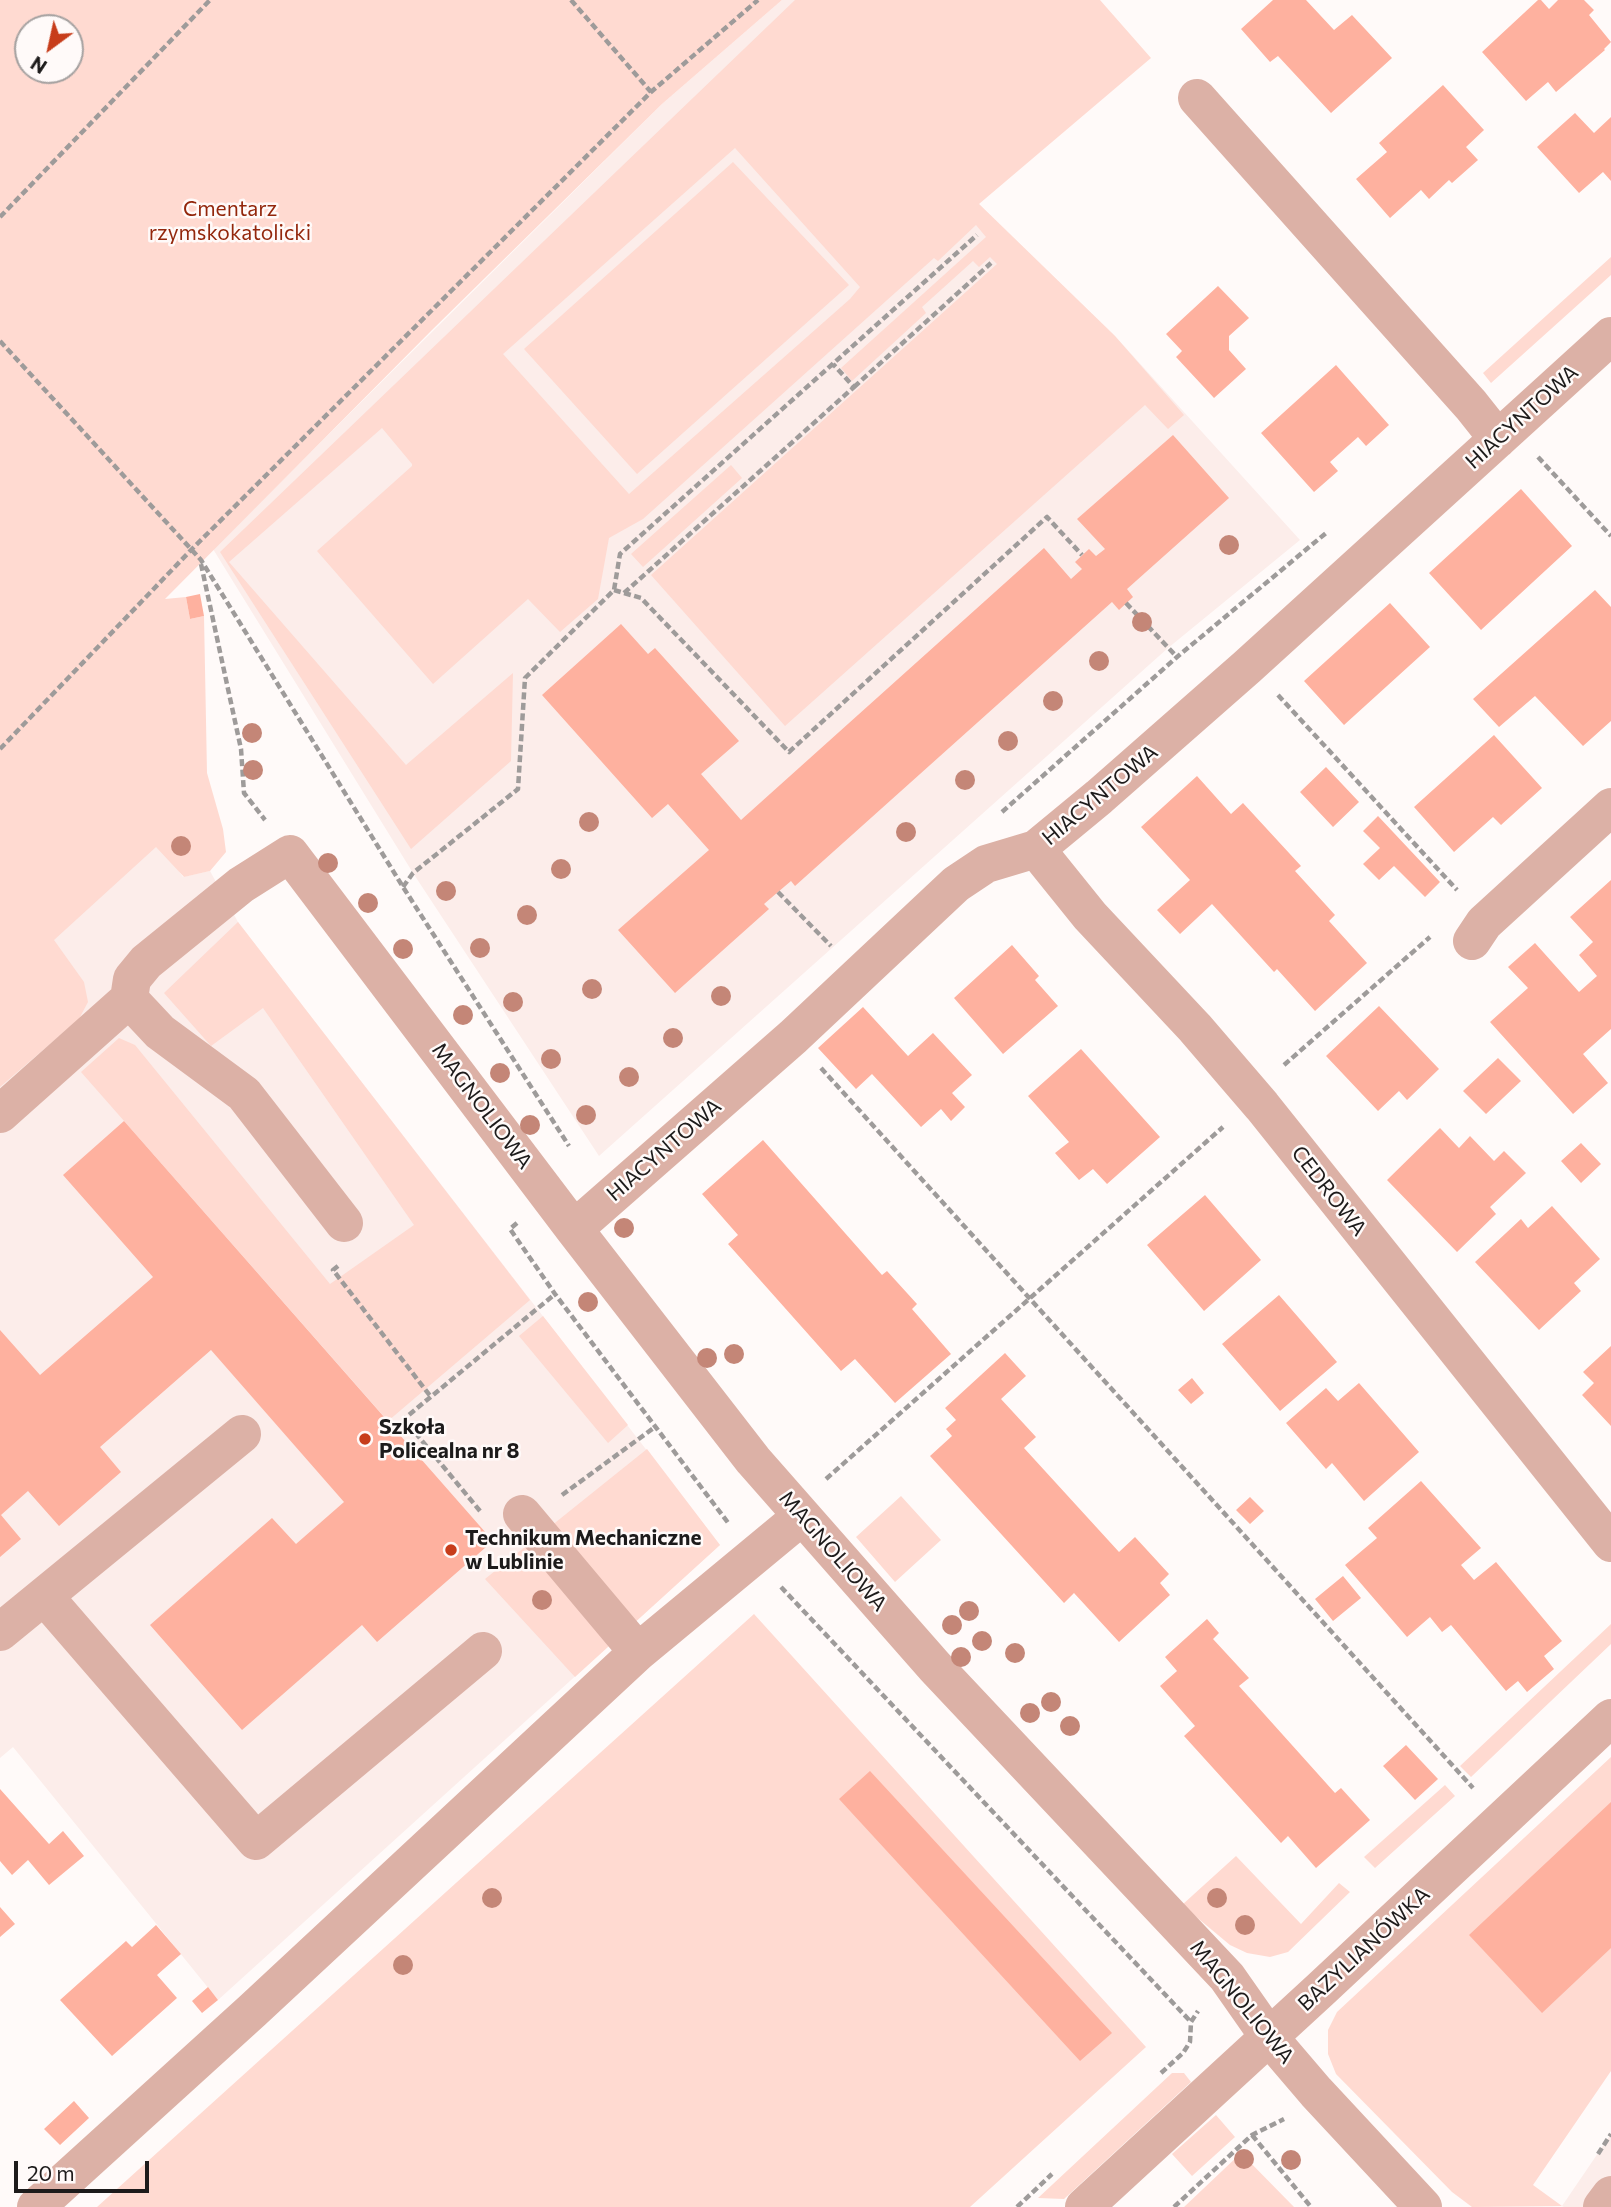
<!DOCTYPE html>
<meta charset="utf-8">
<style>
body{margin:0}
#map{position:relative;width:1611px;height:2207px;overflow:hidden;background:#fffaf9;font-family:Commissioner,sans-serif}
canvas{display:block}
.north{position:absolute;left:14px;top:14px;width:70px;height:70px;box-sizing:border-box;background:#fffaf9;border:2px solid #a5a1a0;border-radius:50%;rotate:213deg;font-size:19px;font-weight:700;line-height:28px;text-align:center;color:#1d1b1b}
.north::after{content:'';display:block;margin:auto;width:24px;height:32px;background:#c73d1b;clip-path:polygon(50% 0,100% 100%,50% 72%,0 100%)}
.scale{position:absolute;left:14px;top:2161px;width:135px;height:32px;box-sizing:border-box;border:4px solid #1d1b1b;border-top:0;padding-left:9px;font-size:21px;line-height:24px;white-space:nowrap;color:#1d1b1b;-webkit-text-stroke:5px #fffaf9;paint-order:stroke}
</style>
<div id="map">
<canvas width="1611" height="2207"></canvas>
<div class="north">N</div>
<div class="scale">20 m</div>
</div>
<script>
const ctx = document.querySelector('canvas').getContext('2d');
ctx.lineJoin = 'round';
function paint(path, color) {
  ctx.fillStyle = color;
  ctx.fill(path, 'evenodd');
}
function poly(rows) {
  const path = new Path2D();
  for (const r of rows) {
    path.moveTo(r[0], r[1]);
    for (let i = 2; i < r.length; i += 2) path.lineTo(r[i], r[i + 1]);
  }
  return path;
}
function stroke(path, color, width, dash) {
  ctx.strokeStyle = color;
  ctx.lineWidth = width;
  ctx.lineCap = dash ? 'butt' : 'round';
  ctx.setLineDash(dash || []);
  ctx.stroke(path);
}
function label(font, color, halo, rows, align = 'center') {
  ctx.font = font + ' Commissioner,sans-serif';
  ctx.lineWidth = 5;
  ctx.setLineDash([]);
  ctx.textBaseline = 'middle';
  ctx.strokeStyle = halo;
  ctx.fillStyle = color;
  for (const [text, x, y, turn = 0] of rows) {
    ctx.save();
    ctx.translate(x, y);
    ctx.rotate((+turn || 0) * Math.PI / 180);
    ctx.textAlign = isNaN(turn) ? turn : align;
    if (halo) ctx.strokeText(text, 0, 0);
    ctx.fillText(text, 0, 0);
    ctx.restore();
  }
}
paint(poly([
 [782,0,795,0,979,204,1115,336,1300,540,1168,648,599,1156,413,873,213,549,662,104],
 [61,707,183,877,210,871,238,922,720,1545,218,2000,13,1747,0,1758,0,770],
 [1611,2134,1611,2207,1564,2207,1562,2206]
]), '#fcedea');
paint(poly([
 [0,0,782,0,662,104,432,330,165,599,186,597,190,619,204,616,207,773,223,829,226,852,210,871,184,877,156,847,54,940,84,982,88,1002,79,1019,0,1087],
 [28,28,70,28,70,70,28,70],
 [795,0,1100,0,1151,58,979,204,1115,336,1184,415,1168,429,1145,405,785,726,651,575,997,264,990,257,979,267,973,261,922,307,926,313,852,381,841,368,986,237,976,225,938,261,934,258,867,318,643,519,609,538,598,599,560,632,528,599,433,684,317,551,412,466,412,464,382,428,229,562,406,765,513,673,511,761,411,849,220,552],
 [735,148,860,287,850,299,629,494,503,354],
 [733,162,849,285,637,474,524,349],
 [1611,257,1611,275,1491,383,1483,373],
 [731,465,742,478,643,567,631,554],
 [238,922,530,1300,388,1421,81,1072,119,1038,135,1045,330,1284,414,1225,263,1008,211,1046,164,993],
 [543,1316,628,1425,608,1443,519,1336],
 [647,1449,720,1545,575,1677,485,1579],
 [901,1496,941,1540,895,1582,856,1537],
 [754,1614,1146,2047,970,2207,97,2207],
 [1611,1624,1611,1644,1471,1777,1460,1766],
 [1611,1757,1611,2071,1533,2185,1562,2206,1472,2207,1452,2192,1336,2074,1328,2054,1328,2030,1337,2012],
 [1445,1785,1455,1796,1375,1868,1364,1857],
 [1236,1856,1301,1924,1339,1883,1350,1892,1288,1952,1270,1957,1247,1953,1230,1945,1182,1905],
 [1172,2073,1184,2073,1191,2082,1064,2199,1038,2198],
 [1216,2115,1235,2137,1192,2176,1172,2154],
 [1241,2153,1294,2207,1184,2207]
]), '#ffdad1');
paint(poly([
 [1273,0,1306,0,1334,30,1352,15,1392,58,1331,113,1278,56,1270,62,1241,29],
 [1538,0,1541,0,1549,9,1558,0,1584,0,1594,10,1589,15,1611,42,1604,49,1605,50,1556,92,1548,82,1526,101,1482,52],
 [1443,85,1484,130,1466,147,1478,160,1452,183,1449,180,1429,199,1421,190,1390,218,1356,179,1387,152,1379,143],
 [1575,113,1594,133,1611,117,1611,181,1603,172,1579,193,1537,147],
 [1218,286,1249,318,1229,336,1229,350,1246,369,1214,398,1176,357,1182,351,1166,334],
 [1336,365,1389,425,1366,446,1358,437,1330,462,1338,471,1314,492,1261,433],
 [1173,435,1229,498,1127,589,1133,597,1119,610,1112,602,795,886,791,881,778,892,764,904,769,909,675,993,618,930,709,850,668,804,652,818,542,695,621,624,648,654,655,648,739,741,701,774,741,820,1044,548,1071,579,1082,569,1075,562,1089,549,1096,556,1105,549,1077,519],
 [1521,489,1572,546,1481,630,1429,573],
 [1595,590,1611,607,1611,721,1583,746,1535,696,1499,727,1473,699],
 [200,594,204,616,190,619,186,597],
 [1390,603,1430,647,1344,725,1304,681],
 [1494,735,1542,788,1501,825,1493,817,1454,852,1414,807],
 [1326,767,1359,802,1333,827,1300,792],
 [1197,776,1231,814,1243,803,1301,866,1295,871,1335,915,1329,921,1367,963,1315,1011,1277,969,1274,972,1212,904,1180,934,1157,910,1190,880,1141,827],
 [1378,816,1440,882,1425,897,1394,866,1379,880,1363,864,1380,848,1363,831],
 [1611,880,1611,1029,1583,1054,1608,1083,1573,1114,1490,1022,1528,988,1508,967,1535,943,1579,992,1597,976,1579,955,1593,942,1570,917],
 [1012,945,1039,976,1035,980,1058,1006,1003,1054,954,998],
 [1379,1006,1439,1069,1407,1100,1399,1091,1378,1111,1326,1056],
 [863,1007,908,1056,933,1033,972,1075,952,1093,965,1107,951,1121,941,1109,921,1127,872,1074,856,1089,818,1048],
 [1081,1049,1160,1137,1107,1184,1093,1169,1079,1180,1055,1153,1069,1142,1028,1096],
 [1498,1058,1521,1081,1486,1114,1463,1091],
 [124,1121,493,1541,377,1642,362,1625,242,1730,150,1625,272,1518,296,1544,344,1502,211,1350,100,1447,121,1472,59,1526,28,1491,1,1515,21,1539,0,1557,0,1330,40,1375,153,1277,63,1175],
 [1440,1128,1459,1148,1470,1136,1494,1161,1504,1151,1526,1173,1490,1207,1496,1214,1457,1252,1387,1180],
 [763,1140,882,1275,887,1271,917,1304,912,1309,951,1354,895,1403,855,1359,841,1371,728,1244,738,1235,702,1194],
 [1581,1143,1601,1164,1581,1183,1561,1161],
 [1205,1195,1261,1260,1204,1311,1147,1245],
 [1552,1206,1600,1259,1574,1283,1581,1291,1539,1330,1475,1262,1521,1219,1528,1228],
 [1279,1295,1337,1362,1280,1411,1222,1344],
 [1611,1346,1611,1426,1582,1395,1594,1383,1583,1372],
 [1005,1353,1026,1376,1001,1399,1036,1437,1024,1448,1119,1552,1135,1537,1169,1574,1160,1583,1170,1595,1119,1642,1074,1593,1064,1603,930,1456,952,1436,946,1429,956,1420,945,1408],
 [1192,1378,1204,1393,1191,1404,1178,1390],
 [1359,1383,1419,1452,1364,1501,1332,1463,1326,1469,1286,1423,1326,1388,1338,1401],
 [1421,1481,1481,1548,1461,1565,1474,1580,1496,1562,1562,1641,1544,1656,1554,1669,1527,1692,1518,1681,1506,1691,1451,1625,1442,1632,1430,1617,1407,1637,1345,1565,1377,1538,1368,1528],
 [1250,1497,1264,1511,1250,1524,1236,1510],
 [1343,1576,1361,1598,1333,1621,1315,1599],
 [1207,1619,1219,1633,1213,1639,1249,1678,1239,1686,1335,1793,1341,1788,1370,1820,1316,1868,1288,1836,1281,1843,1184,1736,1195,1726,1160,1686,1177,1671,1165,1657],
 [1406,1745,1438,1779,1415,1800,1383,1766],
 [870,1771,1112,2033,1080,2061,839,1799],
 [0,1789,49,1844,63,1831,84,1856,49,1885,28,1860,12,1875,0,1861],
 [1611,1802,1611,1948,1542,2013,1469,1935],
 [0,1907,15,1924,0,1937],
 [156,1925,181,1954,157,1975,177,1998,112,2056,60,2000,126,1941,132,1947],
 [208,1987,218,2000,202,2013,192,2001],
 [74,2101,89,2118,60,2145,44,2129]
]), '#feb19f');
stroke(poly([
 [571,0,651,92],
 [0,217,210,0],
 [0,341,201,560,403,887,569,1146],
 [854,387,991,263],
 [1538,457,1611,536],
 [201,564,241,749,244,793,265,820],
 [614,590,641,598,789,752,1047,517,1082,555],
 [624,593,854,387,833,364],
 [1126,603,1177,657],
 [1278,695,1457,890],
 [0,749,192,549,651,92,758,0],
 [1002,812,1177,657,1326,533],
 [403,887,413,873,518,789,525,678,614,590,620,554,977,235],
 [778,892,831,946],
 [1284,1065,1430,937],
 [821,1068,1473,1788],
 [517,1223,510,1229,555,1294,729,1524],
 [338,1266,333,1270,431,1397],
 [826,1479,1223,1127],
 [562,1495,655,1427],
 [480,1511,404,1419,555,1294],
 [781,1587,1191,2022],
 [1161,2073,1183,2053,1190,2042,1191,2022,1198,2011],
 [1252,2135,1311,2207],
 [1598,2154,1611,2134],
 [1017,2207,1052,2174],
 [1174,2207,1252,2135,1284,2119]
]), '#9e9b9a', 4.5, [7, 3.5]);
stroke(poly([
 [1197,98,1471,405,1498,439],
 [1036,849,1090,916,1195,1028,1262,1106,1611,1543],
 [1472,941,1484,923,1611,807],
 [129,999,132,979,146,962,241,885,290,854,574,1229,753,1460,935,1667,1227,1977,1269,2037,1316,2092,1423,2207],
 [0,1114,129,999,160,1032,244,1094,344,1223],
 [574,1229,793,1037,956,884,986,864,1036,849,1099,797,1247,667,1611,336],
 [522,1514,638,1652],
 [44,1596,256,1841,483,1651],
 [0,1632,242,1434],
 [36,2207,252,2011,638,1652,801,1517],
 [1084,2207,1320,1990,1611,1718],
 [1602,2207,1611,2195]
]), '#dcb1a6', 38);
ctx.fillStyle = '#c48677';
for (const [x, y] of [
 [1229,545],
 [1142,622],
 [1099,661],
 [1053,701],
 [252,733],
 [1008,741],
 [253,770],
 [965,780],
 [589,822],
 [906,832],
 [181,846],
 [328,863],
 [561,869],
 [446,891],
 [368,903],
 [527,915],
 [480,948],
 [403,949],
 [592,989],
 [721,996],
 [513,1002],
 [463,1015],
 [673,1038],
 [551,1059],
 [500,1073],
 [629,1077],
 [586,1115],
 [530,1125],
 [624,1228],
 [588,1302],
 [734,1354],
 [707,1358],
 [542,1600],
 [969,1611],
 [952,1625],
 [982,1641],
 [1015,1653],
 [961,1657],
 [1051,1702],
 [1030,1713],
 [1070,1726],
 [492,1898],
 [1217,1898],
 [1245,1925],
 [403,1965],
 [1244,2159],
 [1291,2160]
]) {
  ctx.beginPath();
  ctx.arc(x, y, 10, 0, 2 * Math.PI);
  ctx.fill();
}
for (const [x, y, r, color] of [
 [365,1439,7,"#c73d1b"],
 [451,1550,7,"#c73d1b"]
]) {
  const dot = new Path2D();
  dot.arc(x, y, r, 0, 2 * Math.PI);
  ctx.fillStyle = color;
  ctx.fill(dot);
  stroke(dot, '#fffaf9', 2.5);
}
label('21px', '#93270c', '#fffaf9', [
 ["Cmentarz",230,209],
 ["rzymskokatolicki",230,233]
]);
label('21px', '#1d1b1b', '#fffaf9', [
 ["HIACYNTOWA",1522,417,-42],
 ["HIACYNTOWA",1100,795,-40],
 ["MAGNOLIOWA",482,1106,53],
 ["HIACYNTOWA",664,1150,-41],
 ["CEDROWA",1329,1191,52],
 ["MAGNOLIOWA",833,1551,49],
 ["BAZYLIANÓWKA",1364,1949,-43],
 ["MAGNOLIOWA",1242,2002,51]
]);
label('bold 21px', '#1d1b1b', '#fffaf9', [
 ["Szkoła",379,1427],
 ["Policealna nr 8",379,1451],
 ["Technikum Mechaniczne",465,1538],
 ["w Lublinie",465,1562]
], 'left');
</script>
